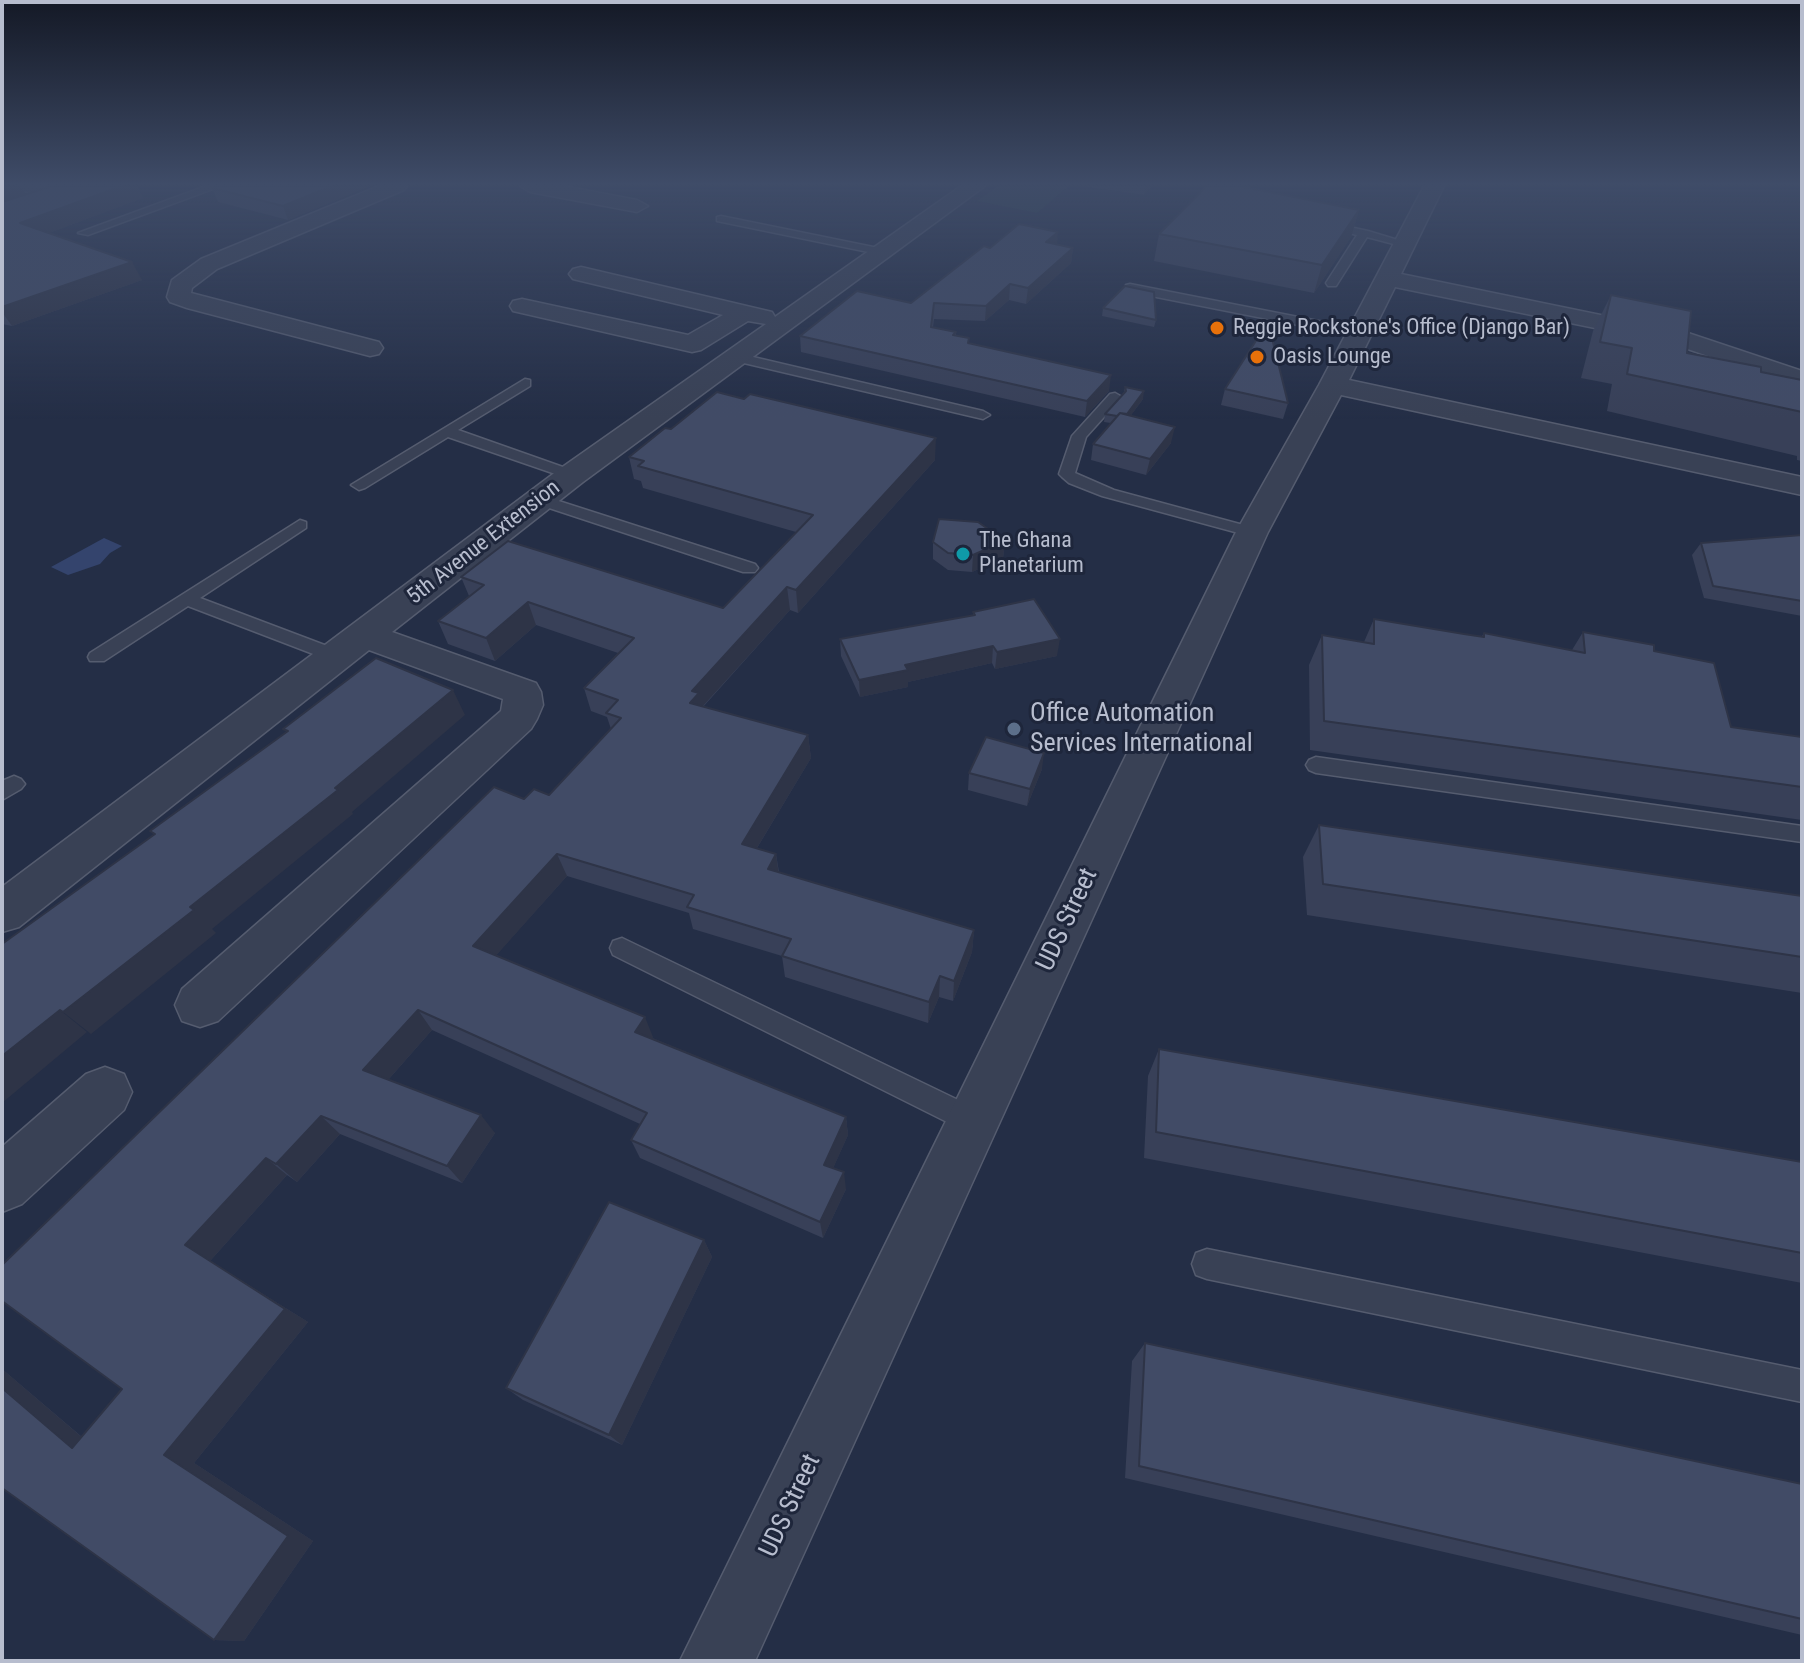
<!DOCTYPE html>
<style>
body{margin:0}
#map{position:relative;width:1804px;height:1663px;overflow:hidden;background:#242e46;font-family:"Roboto Condensed",sans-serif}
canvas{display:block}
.frame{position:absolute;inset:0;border:4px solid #b7bdce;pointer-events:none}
</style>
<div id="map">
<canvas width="1804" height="1663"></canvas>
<div class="frame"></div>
</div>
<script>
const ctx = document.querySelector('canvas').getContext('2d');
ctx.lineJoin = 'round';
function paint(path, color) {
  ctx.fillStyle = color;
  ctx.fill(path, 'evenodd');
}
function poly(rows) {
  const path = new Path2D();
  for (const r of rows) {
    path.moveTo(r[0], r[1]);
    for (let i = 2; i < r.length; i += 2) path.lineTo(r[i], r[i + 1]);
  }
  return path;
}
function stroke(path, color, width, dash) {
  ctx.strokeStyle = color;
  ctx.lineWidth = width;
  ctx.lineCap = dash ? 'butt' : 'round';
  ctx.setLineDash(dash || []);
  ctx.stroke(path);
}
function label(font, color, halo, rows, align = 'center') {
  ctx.font = font + ' "Roboto Condensed",sans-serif';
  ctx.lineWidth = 6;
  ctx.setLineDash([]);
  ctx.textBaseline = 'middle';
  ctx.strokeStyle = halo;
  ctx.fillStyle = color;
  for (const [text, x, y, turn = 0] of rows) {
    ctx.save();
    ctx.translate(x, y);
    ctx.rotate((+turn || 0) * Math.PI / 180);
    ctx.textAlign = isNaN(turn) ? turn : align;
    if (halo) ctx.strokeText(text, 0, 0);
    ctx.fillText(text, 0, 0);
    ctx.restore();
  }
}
paint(poly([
 [998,186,1069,186,1037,213,977,201]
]), '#263f47');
paint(poly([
 [104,538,122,546,110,553,100,564,68,575,51,567]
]), '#34446d');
const lane = poly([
 [206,186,221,186,88,235,78,233,206,186],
 [721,216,883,249,889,252,883,255,717,221,717,217,721,216],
 [1326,222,1368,231,1411,244,1405,247,1367,237,1336,286,1328,286,1326,283,1357,235,1322,227,1322,223,1326,222],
 [1130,284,1359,329,1365,333,1359,337,1126,291,1126,285,1130,284],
 [736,353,983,411,990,415,983,419,731,360,729,357,736,353],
 [525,379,530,380,530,386,458,430,577,472,577,478,567,478,448,437,365,488,359,490,351,485,525,379],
 [1115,393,1122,397,1086,437,1075,473,1114,490,1258,529,1260,532,1258,535,1246,535,1102,496,1069,483,1062,477,1059,474,1072,436,1110,394,1115,393],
 [540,495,755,564,758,568,755,572,743,572,534,503,532,500,540,495],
 [300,520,306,522,306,528,200,598,343,652,345,656,343,660,329,660,188,606,104,661,90,661,88,657,90,653,300,520],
 [1316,757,1802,826,1802,842,1316,773,1309,770,1306,765,1309,760,1316,757],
 [14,776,21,779,25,784,21,789,2,800,2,781,14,776],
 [622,938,983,1112,987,1121,983,1130,973,1134,963,1130,613,955,610,948,613,941,622,938],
 [1207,1249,1802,1370,1802,1402,1207,1279,1196,1275,1192,1264,1196,1253,1207,1249]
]);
const street = poly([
 [16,186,54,186,68,190,71,194,61,200,19,190,16,186],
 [379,186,407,186,404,190,217,269,192,288,191,293,379,342,383,348,379,354,370,356,187,308,170,302,167,297,172,280,201,259,379,186],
 [520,186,564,186,637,200,648,206,637,212,530,192,520,186],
 [961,186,985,186,583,482,392,632,536,683,541,692,543,705,537,719,531,729,218,1021,200,1027,182,1021,175,1005,182,989,501,711,503,699,369,650,19,927,2,932,2,887,561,468,766,324,748,321,701,350,692,352,513,311,510,306,513,301,522,299,688,335,723,315,573,279,569,274,573,269,581,267,772,312,775,317,961,186],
 [1424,186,1444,186,1401,274,1688,333,1802,371,1802,388,1673,344,1395,287,1349,380,1802,477,1802,495,1341,395,1268,532,755,1661,680,1661,1236,532,1319,385,1424,186],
 [105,1067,124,1074,132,1092,124,1110,22,1204,2,1212,2,1147,86,1074,105,1067]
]);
stroke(lane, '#555c6f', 3);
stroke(street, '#555c6f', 3);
paint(lane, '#394155');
paint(street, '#394155');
paint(poly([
 [2,186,21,186,26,194,143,198,49,233,142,280,12,326,2,324],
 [220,186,370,186,288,220,218,202,212,188],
 [1081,186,1152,186,1144,195],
 [1359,210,1351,237,1314,293,1154,261,1159,234],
 [1057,245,1073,248,1071,263,1026,304,1009,300,985,321,934,319,933,327,956,332,956,335,969,343,1109,391,1085,417,801,352,800,336,911,303,990,248],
 [1611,295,1687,353,1761,372,1802,380,1802,461,1797,460,1797,456,1607,411,1612,384,1581,378,1593,331],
 [1103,308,1156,320,1154,327,1102,316],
 [1125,387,1143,399,1131,415,1171,443,1146,475,1091,460,1093,444,1111,423,1104,422,1105,414,1124,392],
 [1225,389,1288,403,1283,419,1221,405],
 [671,429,935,460,798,613,790,610,703,707,808,735,811,758,757,848,776,854,779,872,974,930,972,952,953,1001,939,997,928,1023,785,977,782,956,693,929,689,913,567,876,496,955,653,1037,652,1038,846,1117,848,1135,833,1168,846,1189,823,1238,640,1158,631,1140,640,1124,432,1030,388,1080,495,1133,462,1183,340,1134,297,1182,287,1175,210,1261,308,1322,194,1463,313,1541,244,1641,214,1640,4,1489,2,1492,2,1369,82,1437,122,1389,2,1301,524,799,549,795,611,729,607,717,591,711,584,688,618,653,536,625,495,661,448,644,438,621,469,596,461,577,723,608,796,532,643,488,641,481,634,479,629,457],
 [1802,535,1802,616,1704,598,1692,555,1701,543],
 [1005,541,1003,558,972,572,948,570,933,559,933,542],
 [973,612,1057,656,995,669,992,663,908,682,908,687,860,697,841,656,840,639,973,616],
 [1374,619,1464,634,1482,636,1484,633,1572,650,1583,632,1654,651,1731,727,1802,737,1802,820,1310,750,1309,665,1322,635,1364,642],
 [1042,769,1027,806,968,790,969,773],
 [1319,825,1802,896,1802,993,1307,915,1303,857],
 [1159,1049,1802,1162,1802,1283,1144,1158,1148,1076],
 [704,1240,712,1257,622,1445,523,1400,506,1388],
 [1145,1343,1802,1484,1802,1635,1125,1478,1132,1361]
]), '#384058');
paint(poly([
 [2,186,21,186,26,195,2,203],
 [122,186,138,186,143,198,30,240,20,223],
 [332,186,370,186,288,220,283,206],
 [1145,186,1152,186,1144,195],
 [1359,210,1351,237,1314,293,1322,265],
 [1058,232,1057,247,1046,242],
 [1073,248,1071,263,1026,304,1028,288],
 [132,262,142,280,12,326,2,312,2,307],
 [1010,284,1009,300,985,321,986,306],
 [1111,375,1109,391,1085,417,1087,401],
 [1144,391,1143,399,1123,426,1124,418],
 [1175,427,1171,443,1146,475,1150,459],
 [936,438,935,460,798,613,796,590],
 [1005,541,1003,558,972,572,973,555],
 [787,587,790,610,702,707,690,703,692,691],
 [528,602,536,625,495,661,486,638],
 [1060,639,1057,656,995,669,997,652],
 [993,646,992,663,908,682,908,687,860,697,859,680,905,665],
 [453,690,465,715,352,812,353,814,212,929,216,933,91,1034,63,1012],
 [808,735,811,758,746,866,742,844],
 [1044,753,1042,769,1027,806,1030,789],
 [557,854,567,876,486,967,473,946],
 [776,854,779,876,768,869],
 [974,930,972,952,953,1001,954,981],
 [940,976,939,997,928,1023,929,1002],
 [60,1010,87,1032,2,1103,2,1056],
 [418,1010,432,1030,380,1089,363,1070],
 [645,1017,653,1037,643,1051,635,1032],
 [481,1115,495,1133,462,1183,447,1166],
 [321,1116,340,1134,297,1182,276,1164],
 [846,1117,848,1135,827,1182,824,1165],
 [266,1158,287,1175,210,1261,308,1322,194,1463,313,1541,244,1641,214,1640,164,1455,185,1245],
 [844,1172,846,1189,823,1238,820,1222],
 [704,1240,712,1257,622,1445,609,1435],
 [2,1369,105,1457,72,1448,2,1388]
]), '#2e3447');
const building = poly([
 [52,186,122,186,20,223,132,262,2,307,2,202,52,186],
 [220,186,332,186,283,206,212,188,220,186],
 [1207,186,1239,186,1359,210,1322,265,1159,234,1207,186],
 [1019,224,1058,232,1046,242,1073,248,1028,288,1010,284,986,306,934,303,931,327,956,332,953,335,969,338,968,343,1111,375,1087,401,800,336,857,291,911,303,984,246,990,248,1019,224],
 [1125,286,1154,292,1156,320,1103,308,1125,286],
 [1611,295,1691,311,1687,353,1761,367,1761,372,1802,380,1802,412,1627,374,1632,348,1600,342,1611,295],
 [1268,322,1288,403,1225,389,1268,322],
 [1125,387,1144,391,1127,414,1120,413,1117,416,1105,414,1126,391,1125,387],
 [717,392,744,399,750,394,936,438,796,590,787,587,692,691,699,693,690,703,808,735,742,844,776,854,768,869,974,930,954,981,940,976,929,1002,826,970,782,956,791,939,687,907,694,895,557,854,473,946,645,1017,635,1032,846,1117,824,1165,844,1172,820,1222,631,1140,647,1113,418,1010,363,1070,481,1115,447,1166,321,1116,276,1164,266,1158,185,1245,285,1309,164,1455,288,1536,214,1640,2,1488,2,1388,72,1448,122,1389,2,1301,2,1265,494,787,524,799,534,789,549,795,621,718,606,713,618,700,584,688,634,638,528,602,486,638,438,621,484,585,461,577,508,541,723,608,813,515,638,466,644,461,629,457,665,428,671,429,717,392],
 [1120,413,1175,427,1150,459,1093,444,1120,413],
 [939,519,978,522,1005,541,973,555,948,553,933,542,939,519],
 [1802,535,1802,601,1713,586,1701,543,1802,535],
 [1034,599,1060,639,997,652,993,646,905,665,908,670,859,680,840,639,975,615,973,612,1034,599],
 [1374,619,1464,634,1484,637,1484,633,1585,653,1583,632,1654,645,1654,651,1714,663,1731,727,1802,737,1802,787,1324,721,1322,635,1374,644,1374,619],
 [376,658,453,690,335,788,338,790,190,907,194,910,63,1012,60,1010,2,1056,2,944,155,834,150,831,288,731,283,729,376,658],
 [986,737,1044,753,1030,789,969,773,986,737],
 [1319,825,1802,896,1802,957,1323,884,1319,825],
 [1159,1049,1802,1162,1802,1253,1156,1132,1159,1049],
 [609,1202,704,1240,609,1435,506,1388,609,1202],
 [1145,1343,1802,1484,1802,1619,1139,1466,1145,1343]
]);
paint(building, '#414b66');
stroke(building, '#2e3447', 2);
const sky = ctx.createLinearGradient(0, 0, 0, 419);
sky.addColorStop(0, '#141926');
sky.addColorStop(0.44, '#3f4c68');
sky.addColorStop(1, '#3f4c6800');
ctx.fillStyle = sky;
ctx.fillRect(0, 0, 1804, 419);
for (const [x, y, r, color] of [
 [1217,328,8,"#e8710a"],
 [1257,357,8,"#e8710a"],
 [963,554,8,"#0f9aa8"],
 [1014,729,8,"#5c6f8a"]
]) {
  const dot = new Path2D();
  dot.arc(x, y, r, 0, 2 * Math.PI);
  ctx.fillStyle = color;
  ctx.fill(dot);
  stroke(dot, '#1e263b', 3);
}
label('22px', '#b7bdce', '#1e263b', [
 ["Reggie Rockstone's Office (Django Bar)",1233,328],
 ["Oasis Lounge",1273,357],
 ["The Ghana",979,541],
 ["Planetarium",979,566]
], 'left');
label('22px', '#b7bdce', '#1e263b', [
 ["5th Avenue Extension",484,543,-38]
]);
label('26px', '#b7bdce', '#1e263b', [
 ["Office Automation",1030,714],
 ["Services International",1030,744]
], 'left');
label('26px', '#b7bdce', '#1e263b', [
 ["UDS Street",1068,920,-65],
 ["UDS Street",791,1506,-65]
]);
</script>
